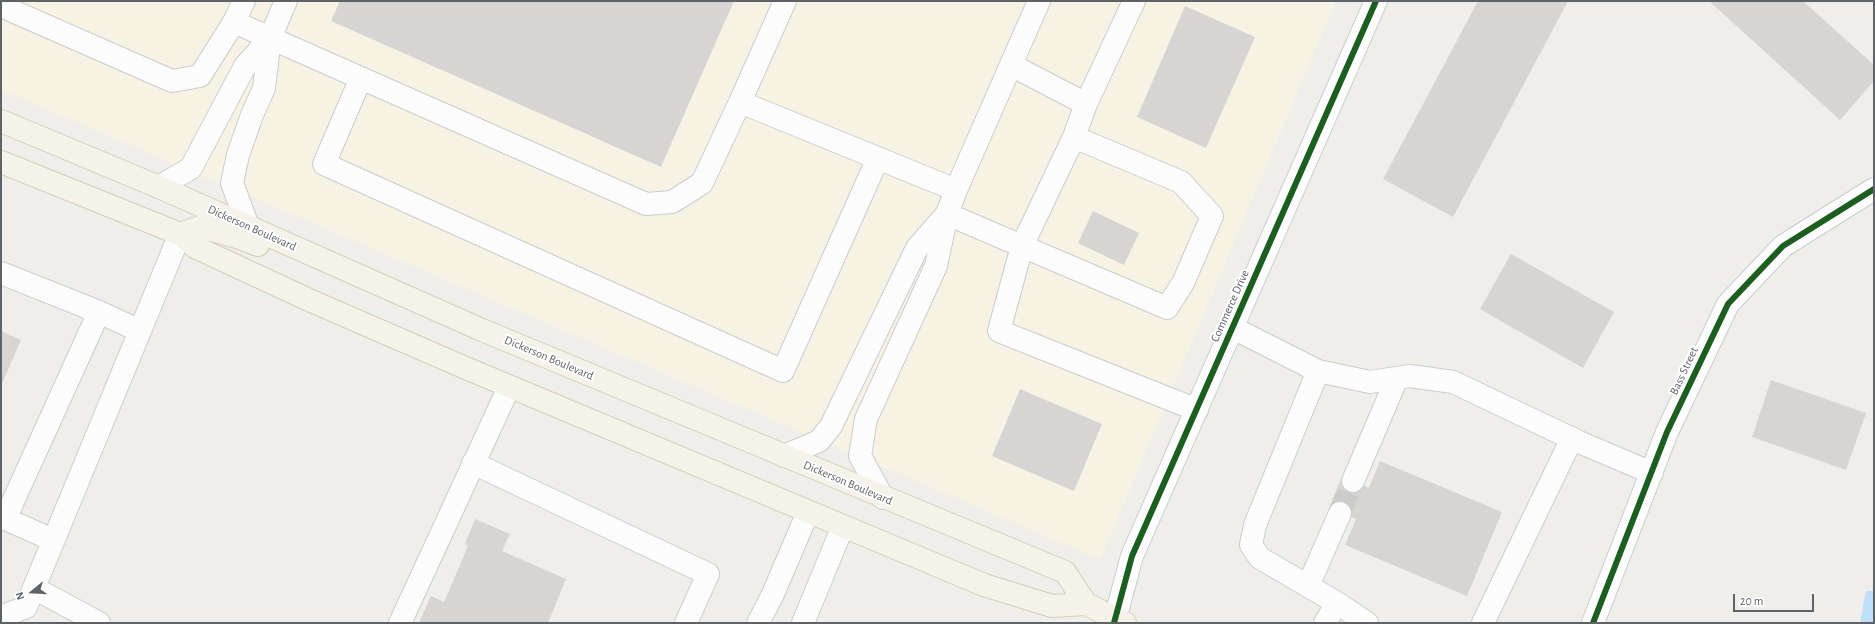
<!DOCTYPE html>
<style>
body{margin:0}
#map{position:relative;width:1875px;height:624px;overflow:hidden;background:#efeeea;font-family:"Alegreya Sans",sans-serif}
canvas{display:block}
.frame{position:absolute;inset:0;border:2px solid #5f6368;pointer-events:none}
.north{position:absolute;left:12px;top:572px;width:40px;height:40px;-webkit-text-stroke:3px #fff;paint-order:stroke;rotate:252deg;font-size:11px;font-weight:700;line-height:16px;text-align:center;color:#5f6368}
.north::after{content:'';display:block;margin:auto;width:14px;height:18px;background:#5f6368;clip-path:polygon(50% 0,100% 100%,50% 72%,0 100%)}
.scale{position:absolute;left:1733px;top:594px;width:81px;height:18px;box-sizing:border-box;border:2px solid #5f6368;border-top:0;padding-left:5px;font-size:12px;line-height:14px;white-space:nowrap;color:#5f6368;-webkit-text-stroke:3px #fff;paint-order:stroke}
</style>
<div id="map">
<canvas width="1875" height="624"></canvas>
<div class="frame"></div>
<div class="north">N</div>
<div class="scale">20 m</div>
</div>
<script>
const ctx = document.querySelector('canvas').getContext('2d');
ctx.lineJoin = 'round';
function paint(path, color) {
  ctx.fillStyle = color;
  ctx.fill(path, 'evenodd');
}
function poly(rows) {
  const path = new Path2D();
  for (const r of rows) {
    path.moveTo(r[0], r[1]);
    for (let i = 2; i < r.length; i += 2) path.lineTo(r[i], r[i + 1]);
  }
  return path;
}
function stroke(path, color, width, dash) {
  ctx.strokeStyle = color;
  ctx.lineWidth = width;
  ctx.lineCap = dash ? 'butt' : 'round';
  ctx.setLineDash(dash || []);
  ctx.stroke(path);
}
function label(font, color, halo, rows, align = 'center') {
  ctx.font = font + ' "Alegreya Sans",sans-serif';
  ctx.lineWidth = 4;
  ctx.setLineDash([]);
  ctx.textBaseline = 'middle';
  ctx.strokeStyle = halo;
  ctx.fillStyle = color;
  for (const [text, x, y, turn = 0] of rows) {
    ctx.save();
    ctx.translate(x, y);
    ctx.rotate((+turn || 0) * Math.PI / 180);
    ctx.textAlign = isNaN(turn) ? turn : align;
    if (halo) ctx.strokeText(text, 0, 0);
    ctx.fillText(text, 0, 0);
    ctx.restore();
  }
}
paint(poly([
 [1,1,1336,1,1100,560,1,90]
]), '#f7f3e4');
paint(poly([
 [1866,591,1874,591,1874,623,1860,623]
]), '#bfe0f9');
paint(poly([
 [340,1,734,1,661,167,331,21],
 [1478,1,1568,1,1453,217,1383,179],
 [1709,1,1803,1,1874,65,1874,81,1840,120],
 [1185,6,1255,37,1206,148,1137,117],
 [1093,211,1139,233,1124,265,1078,243],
 [1511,254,1614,312,1583,368,1480,309],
 [1,331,21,340,1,386],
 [1771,380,1866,413,1846,470,1752,437],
 [1020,389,1102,424,1074,491,992,456],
 [1380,461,1502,512,1467,596,1345,545,1356,519,1329,508,1342,476,1369,488],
 [475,519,510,534,502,551,566,579,548,623,419,623,431,596,444,602,468,546,465,544]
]), '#d6d5d3');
stroke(poly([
 [1340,513,1353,481]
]), '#cbcbca', 22, [22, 11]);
const minor = poly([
 [1,6,172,81,200,76,234,22,646,204,672,202,702,183,740,102,956,190],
 [234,22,244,1],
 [270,38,286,1],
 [361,78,324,164,783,371,878,158],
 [740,102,785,1],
 [1086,104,1134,1],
 [1074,137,1022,246,999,331,1197,410],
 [159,187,191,168,245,66,270,38,264,88,252,115,238,155,232,183,248,226],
 [947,214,1167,308,1183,283,1212,216,1181,182,1074,137,1086,104,1011,65],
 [1,273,99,312,140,331],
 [1233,328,1318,371,1255,525,1251,545,1260,558,1337,603,1325,623],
 [1318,371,1370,382,1410,376,1453,382,1579,442,1652,473],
 [784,456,819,441,831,426,917,248,946,215],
 [473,463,708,574,686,623],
 [1353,481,1397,378],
 [883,498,860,456,866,419,936,266,947,214,956,190,1039,1],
 [1,517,53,540],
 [5,519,99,312],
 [1308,586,1340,513],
 [34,588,99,623],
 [1337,603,1367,623],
 [1,617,26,607,180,234],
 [400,623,509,387],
 [758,623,773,594,808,512],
 [803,623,843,526],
 [1114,623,1132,556,1376,1],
 [1483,623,1572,438],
 [1593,623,1667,432,1728,304,1783,246,1874,189]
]);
const major = poly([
 [1,121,159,187,482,330,1065,572,1086,604],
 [1,162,180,234,195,247,309,300,468,369,984,585,1052,606,1086,604,1125,623],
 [180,234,200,227,234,236,258,245]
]);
stroke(minor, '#cbcccc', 24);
stroke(major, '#d7ceb8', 24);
stroke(minor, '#fdfcfc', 22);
stroke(major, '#f4f2e9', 22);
stroke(poly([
 [1114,623,1132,556,1376,1],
 [1593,623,1667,432,1728,304,1783,246,1874,189]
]), '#1b5e20', 6);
label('12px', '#5f6368', '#fff', [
 ["Dickerson Boulevard",252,228,24],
 ["Commerce Drive",1230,306,-66],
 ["Dickerson Boulevard",549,358,23],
 ["Bass Street",1684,371,-65],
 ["Dickerson Boulevard",848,483,23]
]);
</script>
